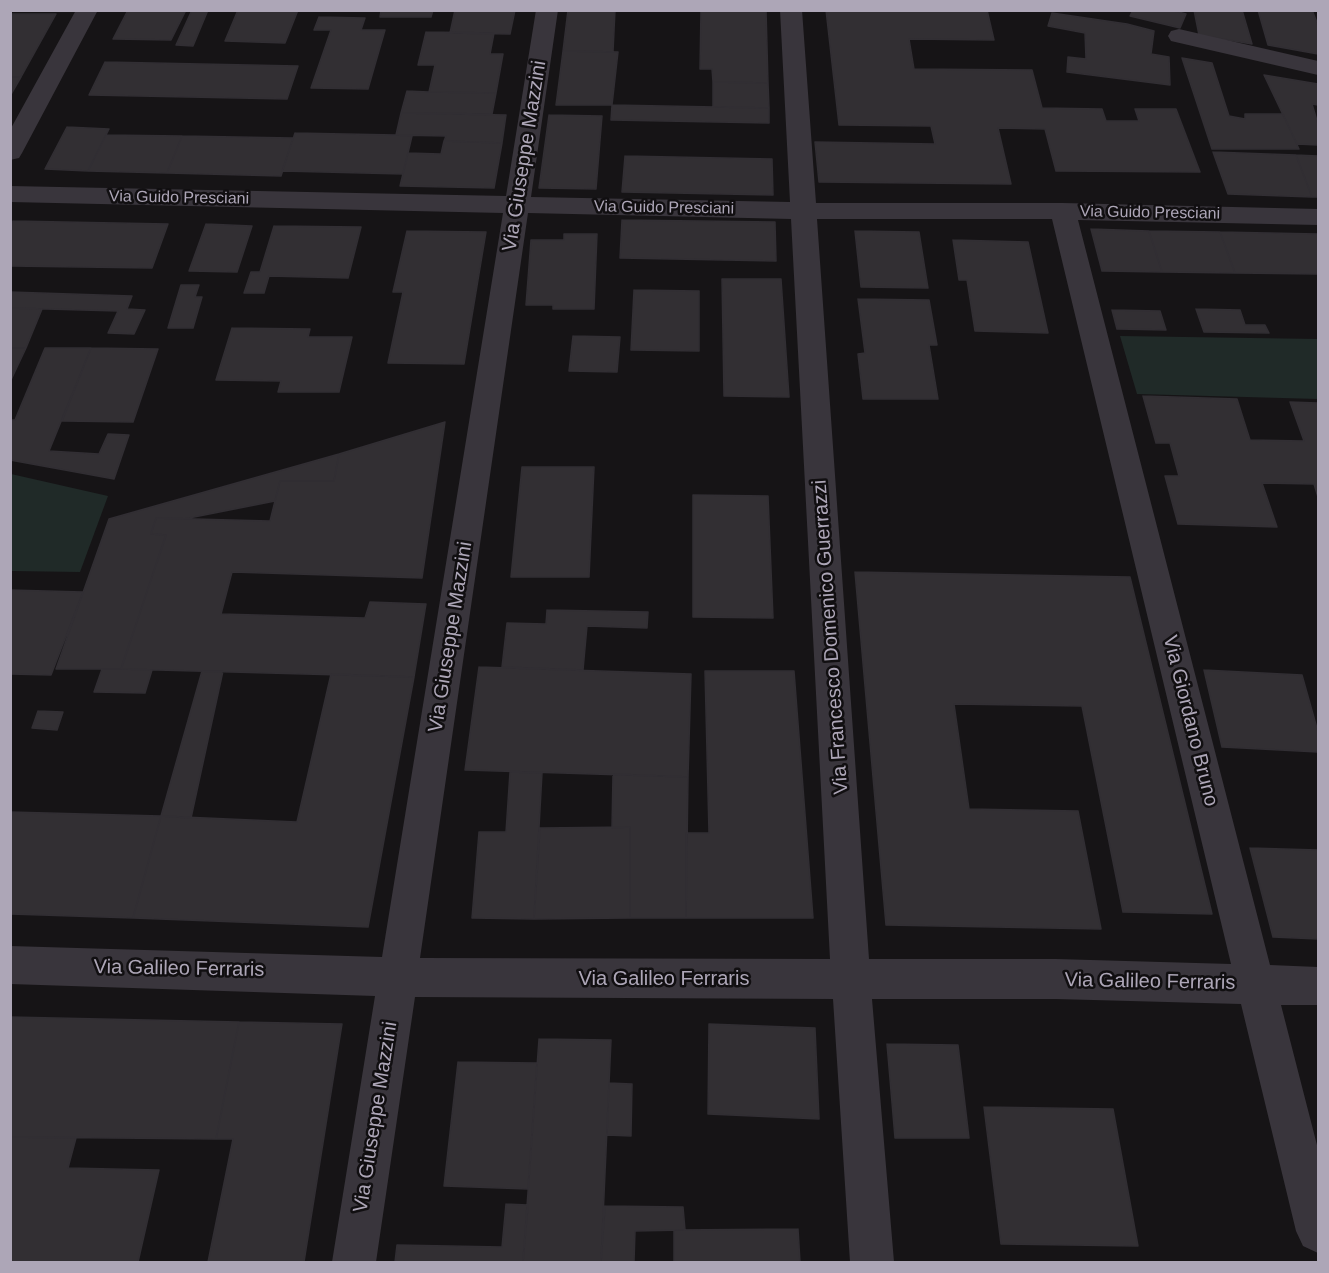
<!DOCTYPE html>
<style>
body{margin:0}
#map{position:relative;width:1329px;height:1273px;overflow:hidden;background:#161416;font-family:Helvetica,sans-serif}
canvas{display:block}
.frame{position:absolute;inset:0;border:12px solid #ada6b7;pointer-events:none}
</style>
<div id="map">
<canvas width="1329" height="1273"></canvas>
<div class="frame"></div>
</div>
<script>
const ctx = document.querySelector('canvas').getContext('2d');
ctx.lineJoin = 'round';
function paint(path, color) {
  ctx.fillStyle = color;
  ctx.fill(path, 'evenodd');
}
function poly(rows) {
  const path = new Path2D();
  for (const r of rows) {
    path.moveTo(r[0], r[1]);
    for (let i = 2; i < r.length; i += 2) path.lineTo(r[i], r[i + 1]);
  }
  return path;
}
function stroke(path, color, width, dash) {
  ctx.strokeStyle = color;
  ctx.lineWidth = width;
  ctx.lineCap = dash ? 'butt' : 'round';
  ctx.setLineDash(dash || []);
  ctx.stroke(path);
}
function label(font, color, halo, rows, align = 'center') {
  ctx.font = font + ' Helvetica,sans-serif';
  ctx.lineWidth = 5;
  ctx.setLineDash([]);
  ctx.textBaseline = 'middle';
  ctx.strokeStyle = halo;
  ctx.fillStyle = color;
  for (const [text, x, y, turn = 0] of rows) {
    ctx.save();
    ctx.translate(x, y);
    ctx.rotate((+turn || 0) * Math.PI / 180);
    ctx.textAlign = isNaN(turn) ? turn : align;
    if (halo) ctx.strokeText(text, 0, 0);
    ctx.fillText(text, 0, 0);
    ctx.restore();
  }
}
paint(poly([
 [1120,336,1318,339,1318,399,1137,394],
 [11,474,108,496,80,572,11,571]
]), '#202a28');
const building = poly([
 [128,10,186,10,171,40,113,39,128,10],
 [192,10,208,10,193,46,176,45,192,10],
 [238,10,298,10,285,43,225,41,238,10],
 [381,10,433,10,431,17,380,17,381,10],
 [455,10,515,10,510,34,450,33,455,10],
 [568,10,615,10,613,52,563,51,568,10],
 [701,10,766,10,768,83,713,82,712,69,700,69,701,10],
 [826,10,987,10,994,40,909,39,914,69,1032,70,1042,108,1102,109,1106,121,1139,121,1135,109,1176,109,1200,172,1056,171,1045,129,998,128,1011,184,819,182,815,142,935,144,931,126,839,125,826,10],
 [1133,10,1171,10,1186,14,1180,28,1130,16,1133,10],
 [1194,10,1242,10,1252,44,1199,35,1194,10],
 [1258,10,1312,10,1318,25,1318,54,1268,45,1258,10],
 [1052,13,1127,24,1154,31,1151,54,1169,57,1170,85,1067,72,1068,57,1086,59,1085,33,1048,26,1052,13],
 [10,14,56,14,21,77,10,77,10,14],
 [319,17,365,18,361,30,385,30,368,89,311,88,331,30,314,30,319,17],
 [426,32,494,33,490,54,503,54,496,93,429,92,435,65,418,65,426,32],
 [563,51,618,52,612,105,556,105,563,51],
 [1182,58,1212,63,1229,116,1245,119,1245,114,1283,114,1299,149,1212,149,1182,58],
 [105,62,298,66,287,99,89,95,105,62],
 [1264,75,1318,84,1318,105,1312,104,1318,124,1318,145,1297,144,1264,75],
 [10,77,21,77,10,96,10,77],
 [713,82,768,83,769,108,713,107,713,82],
 [407,91,429,92,496,93,492,114,401,113,407,91],
 [612,105,769,108,769,123,611,120,612,105],
 [401,113,506,115,502,143,444,141,446,136,396,135,401,113],
 [549,115,602,116,596,189,539,188,549,115],
 [67,127,109,129,88,171,45,169,67,127],
 [295,133,396,135,412,136,403,174,282,171,295,133],
 [106,135,182,136,167,173,88,171,106,135],
 [182,136,293,138,281,176,167,173,182,136],
 [444,141,502,143,494,188,400,186,408,153,441,154,444,141],
 [1213,152,1296,155,1312,197,1228,194,1213,152],
 [1296,155,1318,156,1318,197,1312,197,1296,155],
 [625,156,772,159,773,195,622,192,625,156],
 [622,220,775,222,776,261,620,258,622,220],
 [13,221,168,224,152,268,10,266,10,227,13,221],
 [206,224,252,226,237,272,189,271,206,224],
 [274,226,361,227,348,278,269,276,264,293,244,293,251,272,260,272,274,226],
 [1091,229,1149,231,1162,272,1102,271,1091,229],
 [407,231,486,232,464,364,388,363,403,292,393,292,407,231],
 [855,231,919,232,928,288,861,287,855,231],
 [1149,231,1220,232,1235,273,1162,272,1149,231],
 [1220,232,1318,234,1318,274,1235,273,1220,232],
 [564,234,597,234,594,309,553,309,553,305,526,305,531,240,564,240,564,234],
 [953,240,1028,242,1048,333,975,331,967,280,959,280,953,240],
 [722,279,781,279,789,397,724,396,722,279],
 [181,285,199,285,195,297,202,297,193,328,168,328,181,285],
 [634,290,699,291,699,351,631,350,634,290],
 [10,292,132,296,127,309,145,310,134,334,108,333,118,311,10,308,10,292],
 [858,299,929,300,937,345,929,345,938,399,863,399,858,354,865,353,858,299],
 [10,308,42,309,26,348,10,348,10,308],
 [1196,309,1240,310,1245,325,1265,325,1269,333,1204,332,1196,309],
 [1112,310,1160,311,1166,330,1117,329,1112,310],
 [232,328,310,329,308,337,352,337,339,392,278,392,281,381,216,380,232,328],
 [573,336,620,337,617,372,569,371,573,336],
 [10,348,26,348,10,382,10,348],
 [45,348,91,348,49,451,99,454,108,434,129,435,114,479,10,460,10,420,15,420,45,348],
 [91,348,158,349,133,422,62,421,91,348],
 [1143,396,1237,399,1250,440,1304,441,1290,402,1318,403,1318,497,1314,484,1262,483,1277,527,1178,524,1165,476,1179,476,1170,443,1156,443,1143,396],
 [445,422,422,578,232,572,221,614,365,618,370,602,426,604,414,677,121,669,166,535,151,534,156,518,270,521,280,481,334,481,339,454,445,422],
 [339,454,334,481,280,481,275,501,184,519,156,518,151,534,166,535,121,669,56,669,109,519,339,454],
 [522,467,594,467,589,577,511,577,522,467],
 [693,495,768,496,773,618,693,617,693,495],
 [855,572,1130,577,1212,914,1123,912,1082,706,954,704,969,809,1078,811,1101,929,886,925,855,572],
 [10,590,83,592,51,675,10,674,10,590],
 [547,610,648,612,647,628,587,626,583,670,502,667,507,623,546,624,547,610],
 [479,667,691,674,688,777,465,770,479,667],
 [102,669,121,669,152,670,145,693,94,692,102,669],
 [1204,670,1302,675,1318,732,1318,752,1222,747,1204,670],
 [202,671,223,671,191,818,161,816,202,671],
 [705,671,794,671,813,918,686,918,686,833,709,833,705,671],
 [331,674,414,677,368,927,133,918,161,816,297,822,331,674],
 [38,711,63,712,57,730,32,728,38,711],
 [510,772,542,773,534,919,472,918,479,832,506,832,510,772],
 [613,774,688,777,686,918,630,918,630,827,612,828,613,774],
 [10,812,161,816,133,918,10,914,10,812],
 [630,827,630,918,534,919,540,828,630,827],
 [1250,848,1318,850,1318,939,1273,937,1250,848],
 [10,1017,239,1022,216,1139,10,1137,10,1017],
 [239,1022,342,1024,304,1262,208,1262,233,1139,216,1139,239,1022],
 [709,1024,815,1028,819,1119,708,1114,709,1024],
 [539,1039,611,1040,601,1262,523,1262,539,1039],
 [887,1044,958,1045,969,1138,895,1138,887,1044],
 [458,1062,537,1063,528,1189,444,1186,458,1062],
 [609,1083,632,1084,631,1136,607,1135,609,1083],
 [984,1107,1113,1109,1138,1246,1001,1244,984,1107],
 [10,1137,76,1138,68,1168,159,1170,138,1262,10,1262,10,1137],
 [506,1204,528,1205,523,1262,395,1262,397,1245,502,1247,506,1204],
 [605,1206,683,1207,685,1230,635,1231,634,1262,601,1262,605,1206],
 [798,1229,800,1262,674,1262,674,1230,798,1229]
]);
paint(building, '#322f33');
stroke(building, '#312e33', 1.5);
paint(poly([
 [76,10,98,10,22,153,19,158,10,160,10,130,76,10],
 [536,10,558,10,531,197,790,202,780,10,802,10,816,203,1063,203,1318,209,1318,225,1078,220,1270,965,1318,967,1318,1005,1281,1005,1318,1149,1318,1253,1303,1246,1296,1231,1241,1004,1056,999,872,999,894,1262,850,1262,833,999,415,997,376,1262,332,1262,375,996,10,984,10,946,382,957,503,213,10,202,10,186,506,196,536,10],
 [528,213,791,219,830,959,420,958,528,213],
 [817,219,1052,219,1231,964,1056,959,869,959,817,219],
 [1179,29,1318,61,1318,75,1171,41,1168,36,1171,31,1179,29]
]), '#39353c');
label('16px', '#ada6b7', '#110f11', [
 ["Via Guido Presciani",179,198,1],
 ["Via Guido Presciani",664,208,1],
 ["Via Guido Presciani",1150,213,1]
]);
label('20px', '#ada6b7', '#110f11', [
 ["Via Giuseppe Mazzini",525,156,-81],
 ["Via Giuseppe Mazzini",451,637,-81],
 ["Via Francesco Domenico Guerrazzi",831,637,-94],
 ["Via Giordano Bruno",1190,721,76],
 ["Via Galileo Ferraris",179,969,1],
 ["Via Galileo Ferraris",664,979],
 ["Via Galileo Ferraris",1150,982,1],
 ["Via Giuseppe Mazzini",376,1117,-81]
]);
</script>
